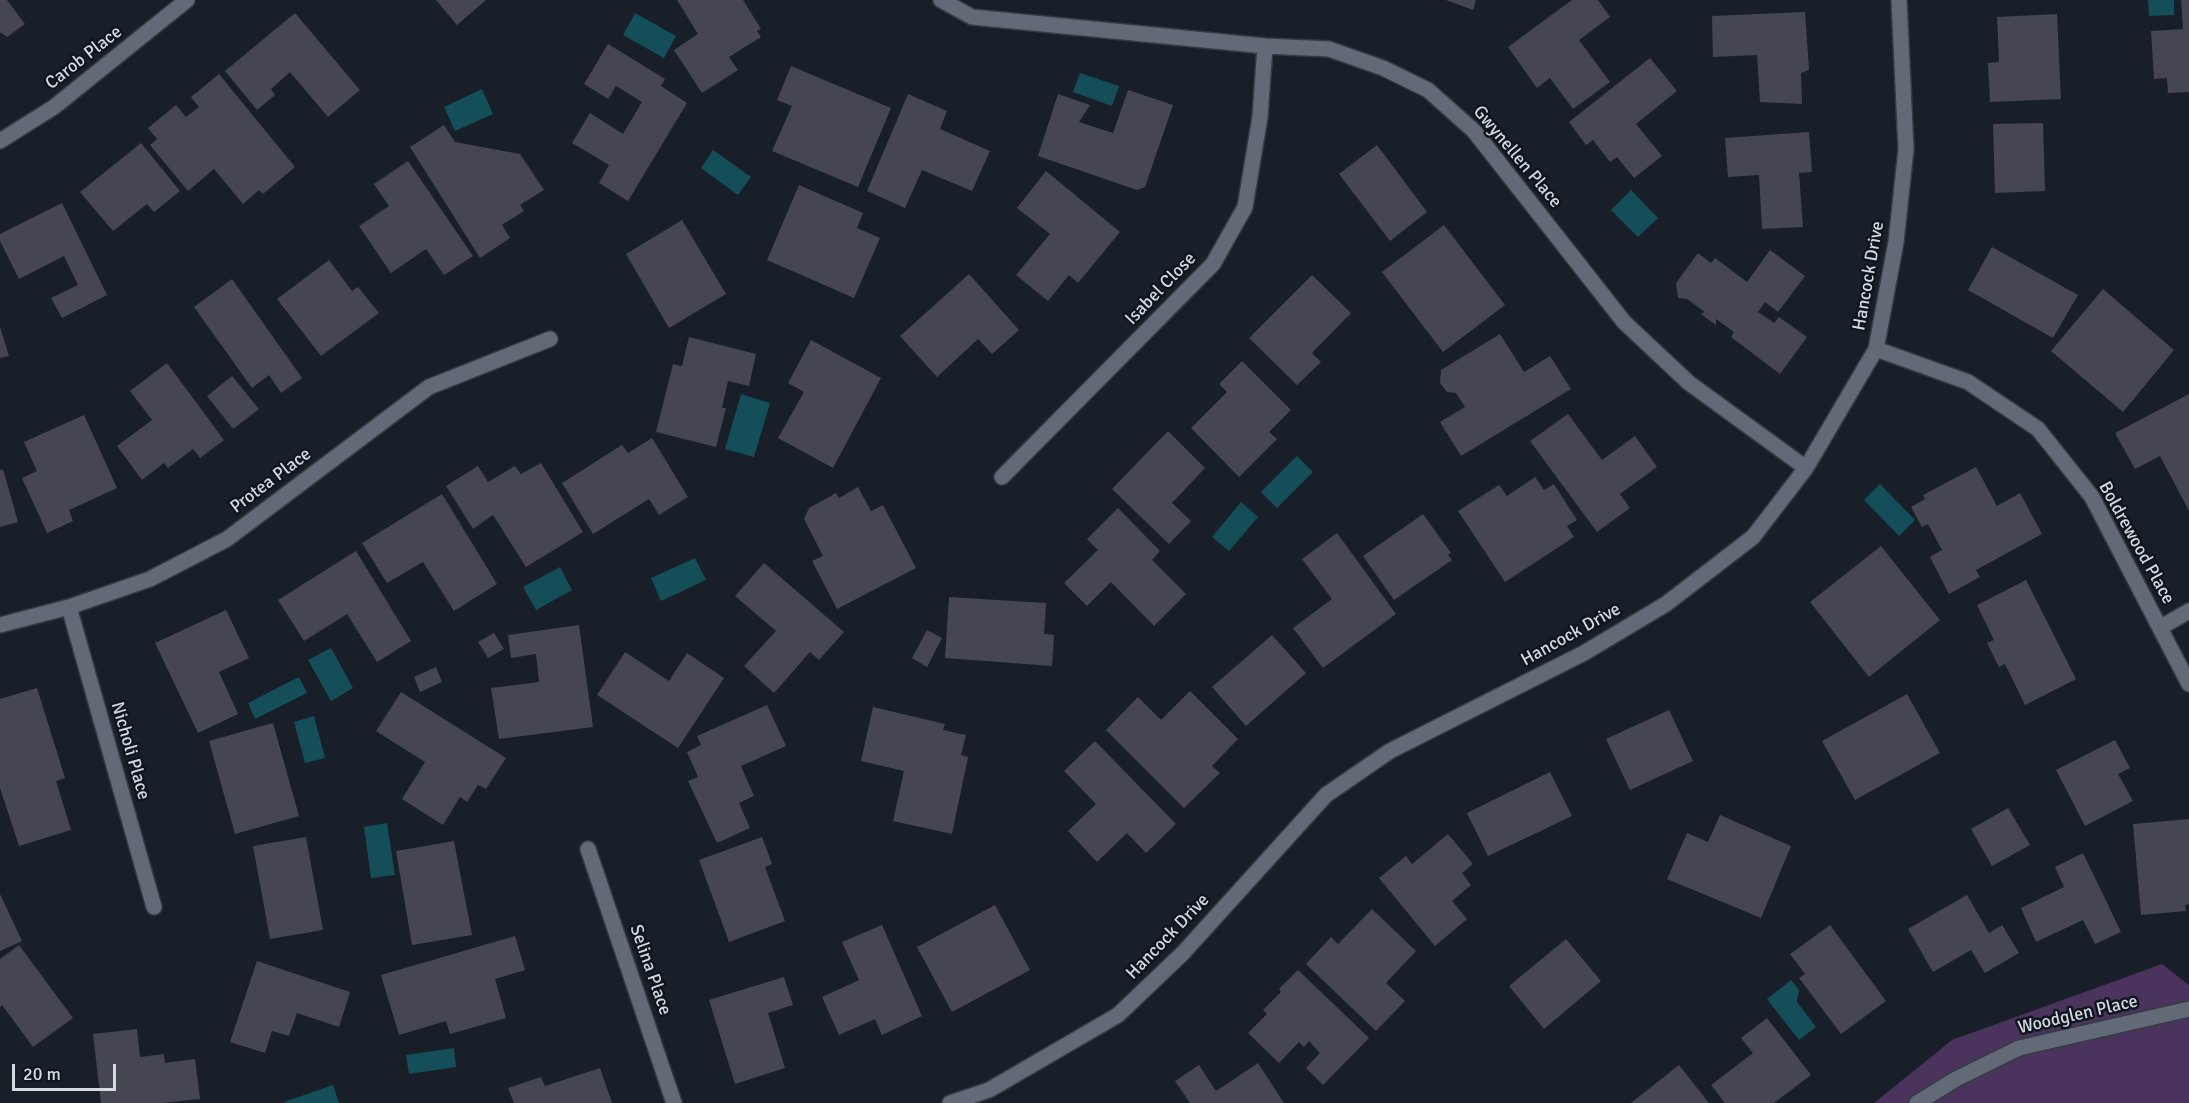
<!DOCTYPE html>
<style>
body{margin:0}
#map{position:relative;width:2189px;height:1103px;overflow:hidden;background:#181f29;font-family:Signika,sans-serif}
canvas{display:block}
.scale{position:absolute;left:12px;top:1064px;width:104px;height:27px;box-sizing:border-box;border:3px solid #d5d9e0;border-top:0;padding-left:8px;font-size:18px;line-height:21px;white-space:nowrap;color:#d5d9e0;-webkit-text-stroke:4px #0f161f;paint-order:stroke}
</style>
<div id="map">
<canvas width="2189" height="1103"></canvas>
<div class="scale">20 m</div>
</div>
<script>
const ctx = document.querySelector('canvas').getContext('2d');
ctx.lineJoin = 'round';
function paint(path, color) {
  ctx.fillStyle = color;
  ctx.fill(path, 'evenodd');
}
function poly(rows) {
  const path = new Path2D();
  for (const r of rows) {
    path.moveTo(r[0], r[1]);
    for (let i = 2; i < r.length; i += 2) path.lineTo(r[i], r[i + 1]);
  }
  return path;
}
function stroke(path, color, width, dash) {
  ctx.strokeStyle = color;
  ctx.lineWidth = width;
  ctx.lineCap = dash ? 'butt' : 'round';
  ctx.setLineDash(dash || []);
  ctx.stroke(path);
}
function label(font, color, halo, rows, align = 'center') {
  ctx.font = font + ' Signika,sans-serif';
  ctx.lineWidth = 5;
  ctx.setLineDash([]);
  ctx.textBaseline = 'middle';
  ctx.strokeStyle = halo;
  ctx.fillStyle = color;
  for (const [text, x, y, turn = 0] of rows) {
    ctx.save();
    ctx.translate(x, y);
    ctx.rotate((+turn || 0) * Math.PI / 180);
    ctx.textAlign = isNaN(turn) ? turn : align;
    if (halo) ctx.strokeText(text, 0, 0);
    ctx.fillText(text, 0, 0);
    ctx.restore();
  }
}
paint(poly([
 [2162,964,2189,985,2189,1103,1874,1103,1952,1040]
]), '#4a335d');
paint(poly([
 [2148,0,2174,0,2174,15,2149,16],
 [635,13,676,36,664,58,623,35],
 [1080,73,1119,86,1112,106,1073,92],
 [482,89,493,114,455,131,444,107],
 [713,150,751,177,738,195,701,168],
 [1631,190,1658,218,1638,237,1611,210],
 [741,394,770,403,754,457,725,449],
 [1297,456,1313,472,1277,508,1261,492],
 [1880,484,1915,520,1899,536,1864,500],
 [1241,502,1258,517,1229,551,1212,537],
 [695,558,706,580,661,601,651,578],
 [560,567,572,590,536,610,523,587],
 [331,648,353,688,331,701,308,660],
 [299,677,307,693,255,719,248,703],
 [314,716,325,758,305,763,294,722],
 [387,823,395,875,371,878,364,827],
 [1791,980,1799,990,1797,1002,1816,1027,1799,1040,1767,999],
 [454,1048,456,1067,409,1074,406,1055],
 [333,1085,339,1103,285,1103,284,1102]
]), '#144e58');
paint(poly([
 [0,0,7,0,25,24,7,37,0,32],
 [436,0,486,0,457,25],
 [677,0,743,0,761,29,757,31,761,37,729,57,738,70,702,93,674,50,698,34],
 [1446,0,1476,0,1473,10],
 [1572,0,1598,0,1610,17,1579,40,1610,82,1573,109,1550,78,1537,88,1508,47],
 [2181,0,2189,0,2189,92,2168,93,2167,78,2154,79,2151,31,2183,29],
 [1805,12,1809,70,1801,73,1802,104,1760,102,1757,55,1713,57,1712,16],
 [295,13,360,90,328,117,290,72,271,89,275,95,257,110,225,71],
 [2057,14,2061,99,1990,102,1988,63,1999,62,1997,17],
 [608,44,665,79,661,86,687,103,628,201,599,183,609,165,572,143,590,113,623,134,642,102,616,86,608,99,584,84],
 [1650,58,1677,91,1636,124,1662,156,1634,178,1617,157,1610,162,1593,140,1586,145,1569,122],
 [791,66,891,108,858,187,772,151,792,106,777,100],
 [219,74,295,167,263,194,259,190,243,204,214,169,188,191,150,145,157,139,148,128,176,105,186,117,199,107,191,97],
 [1128,90,1173,105,1145,187,1137,190,1038,156,1058,94,1090,105,1079,122,1113,133],
 [908,94,947,111,940,129,990,151,972,191,922,170,905,208,867,191],
 [2043,123,2045,191,1995,193,1993,124],
 [444,125,455,142,520,154,544,190,520,205,524,211,502,225,510,238,480,258,410,147],
 [1809,132,1812,172,1799,173,1803,227,1762,229,1759,175,1728,177,1725,138],
 [141,143,180,191,154,212,147,204,113,231,80,192],
 [1377,145,1427,212,1390,241,1339,174],
 [408,161,473,256,444,275,426,249,391,273,359,226,389,206,374,184],
 [1046,171,1120,232,1078,283,1069,275,1048,301,1016,275,1050,234,1017,208],
 [799,185,863,213,857,228,880,238,854,298,767,260],
 [62,203,107,295,62,318,51,298,78,285,64,256,19,279,0,241,0,234],
 [682,220,726,294,669,328,626,254],
 [1444,225,1505,305,1443,352,1382,272],
 [1992,247,2078,295,2053,338,1968,290],
 [1770,250,1805,276,1778,312,1765,302,1758,312,1774,323,1779,317,1807,337,1780,374,1731,337,1734,332,1716,319,1716,325,1701,314,1705,312,1687,299,1678,298,1676,283,1698,253,1711,263,1715,258,1747,282],
 [329,260,352,291,358,287,379,313,321,356,277,299],
 [969,274,1019,330,992,354,978,339,937,377,900,336],
 [1312,275,1351,313,1312,353,1321,362,1297,385,1249,338],
 [232,279,302,378,281,393,269,375,252,388,194,307],
 [2103,289,2174,350,2123,412,2051,351],
 [0,327,9,356,0,358],
 [1500,334,1524,372,1550,356,1571,389,1461,456,1440,422,1465,407,1456,393,1447,392,1440,383,1441,370],
 [689,337,756,354,749,386,728,381,722,408,726,408,716,447,656,432,673,364,682,366],
 [811,340,881,378,833,468,778,438,804,392,788,383],
 [1242,361,1291,410,1269,432,1277,439,1239,477,1191,428,1227,392,1219,384],
 [167,363,224,440,200,458,193,449,168,468,164,463,142,480,117,446,152,420,130,391],
 [232,376,259,409,233,429,207,396],
 [2189,394,2189,511,2160,456,2135,469,2115,433],
 [1568,414,1602,460,1635,436,1657,467,1620,494,1630,508,1597,532,1530,441],
 [84,415,117,488,69,510,73,521,47,533,22,478,37,471,24,442],
 [1168,431,1205,468,1172,503,1191,521,1169,544,1112,489],
 [652,438,688,497,659,515,649,499,593,534,562,483,622,445,628,453],
 [541,463,583,532,526,567,493,515,473,529,446,486,478,466,488,482,515,466,521,474],
 [1976,467,1997,506,2020,493,2042,534,1976,570,1980,577,1949,594,1930,557,1942,550,1928,524,1922,527,1911,507,1925,499,1923,495],
 [3,469,18,522,0,527,0,470],
 [1535,477,1544,490,1554,484,1577,520,1567,526,1574,537,1505,582,1458,511,1499,485,1507,496],
 [858,487,871,511,883,505,916,568,837,609,812,561,823,556,804,519,809,508,836,493,839,498],
 [442,494,497,584,454,611,423,562,387,583,362,543],
 [1118,508,1160,551,1152,560,1186,594,1154,626,1111,582,1087,606,1064,583,1098,550,1087,539],
 [1423,514,1451,553,1448,555,1452,560,1394,600,1363,556],
 [1337,533,1396,614,1323,668,1293,628,1332,599,1302,559],
 [1881,546,1940,620,1869,677,1810,602],
 [356,551,411,641,377,662,347,614,304,641,278,600],
 [764,563,844,632,819,660,810,652,774,693,744,666,776,631,735,596],
 [2026,580,2076,679,2025,705,2005,664,1999,667,1987,643,1994,640,1977,605],
 [949,597,1046,603,1044,634,1054,635,1052,666,945,658],
 [226,610,249,658,219,672,238,714,198,733,155,643],
 [579,625,593,727,499,739,491,688,539,682,536,654,511,658,508,635],
 [927,630,942,638,927,667,912,658],
 [494,633,504,649,488,658,478,642],
 [1272,635,1306,673,1246,726,1212,687],
 [625,652,669,681,687,653,724,678,678,748,597,695],
 [436,667,442,682,420,692,414,677],
 [37,688,65,778,56,781,71,830,19,846,0,788,0,699],
 [1190,691,1238,739,1212,766,1220,773,1184,808,1106,730,1138,697,1161,720],
 [401,692,506,758,486,789,478,785,467,802,460,797,443,825,402,799,425,762,376,731],
 [1907,694,1940,753,1855,800,1822,741],
 [767,705,786,746,741,766,754,796,739,803,750,828,717,843,688,781,698,777,687,752,701,745,697,736],
 [873,707,945,724,943,730,966,735,961,755,968,757,952,834,893,821,904,771,861,761],
 [1669,710,1693,761,1630,790,1606,739],
 [273,723,299,816,235,834,209,741],
 [2115,740,2130,768,2118,774,2133,801,2085,826,2056,770],
 [1095,741,1176,824,1146,853,1127,833,1097,862,1068,831,1096,804,1064,771],
 [1550,772,1572,816,1488,856,1467,813],
 [2008,808,2030,845,1992,866,1971,829],
 [1720,815,1791,846,1761,918,1667,879,1687,833,1708,842],
 [2189,819,2189,904,2185,905,2186,911,2141,915,2133,824],
 [1448,834,1473,864,1462,873,1471,885,1452,901,1467,919,1435,946,1379,878,1406,856,1412,864],
 [306,837,323,930,270,939,253,846],
 [762,837,772,864,765,867,785,921,729,942,699,860],
 [454,841,472,935,412,945,396,851],
 [2083,853,2121,932,2095,944,2083,920,2036,942,2021,908,2064,887,2055,867],
 [0,894,22,941,0,951],
 [1967,895,1989,933,2002,925,2019,953,1985,973,1971,950,1933,972,1908,929],
 [995,905,1030,970,952,1012,917,947],
 [1372,909,1416,951,1386,983,1405,1001,1376,1031,1306,964,1331,937,1338,944],
 [882,925,922,1016,882,1035,875,1019,839,1035,822,997,859,980,842,942],
 [1830,925,1886,1001,1841,1034,1799,978,1805,974,1790,954],
 [515,936,525,970,495,979,506,1018,450,1034,446,1021,399,1035,381,975],
 [1566,939,1601,981,1544,1029,1509,986],
 [19,945,73,1018,33,1047,2,1005,0,1007,0,959],
 [257,961,350,992,339,1027,297,1013,289,1036,272,1031,265,1053,230,1042],
 [1298,970,1369,1038,1323,1085,1306,1068,1320,1053,1309,1041,1304,1047,1299,1042,1279,1063,1248,1033,1267,1014,1263,1010,1281,992,1279,989],
 [784,977,793,1005,768,1013,785,1068,735,1084,709,1000],
 [1767,1018,1811,1075,1774,1103,1725,1103,1711,1085,1753,1053,1741,1038],
 [137,1029,140,1057,164,1054,165,1063,195,1059,200,1099,162,1103,101,1103,93,1034],
 [1258,1063,1284,1103,1190,1103,1175,1081,1199,1065,1216,1091],
 [1679,1065,1709,1103,1631,1103],
 [600,1068,612,1103,514,1103,508,1088,541,1077,545,1086]
]), '#464653');
const minor = poly([
 [941,0,972,17,1265,46,1329,49,1383,68,1428,90,1474,131,1624,322,1689,383,1806,468],
 [0,141,54,107,187,0],
 [1876,349,1968,382,2038,429,2092,497,2189,684],
 [1002,477,1213,264,1245,207,1260,117,1265,46],
 [69,607,154,907],
 [0,625,69,607,150,579,227,539,429,387,550,339],
 [2161,627,2189,611],
 [588,849,674,1103],
 [950,1103,989,1090,1118,1015,1183,953,1326,795,1390,751,1584,653,1666,604,1753,537,1806,468,1876,349,1896,242,1906,149,1899,0],
 [1917,1103,1956,1079,2019,1048,2189,1009]
]);
stroke(minor, '#363b43', 18);
stroke(minor, '#626a77', 15);
label('18px', '#d5d9e0', '#0f161f', [
 ["Carob Place",84,58,-38],
 ["Gwynellen Place",1517,157,50],
 ["Hancock Drive",1869,276,-80],
 ["Isabel Close",1161,289,-46],
 ["Protea Place",271,481,-37],
 ["Boldrewood Place",2136,543,61],
 ["Hancock Drive",1571,635,-29],
 ["Nicholi Place",130,751,74],
 ["Hancock Drive",1168,937,-46],
 ["Selina Place",650,970,71],
 ["Woodglen Place",2078,1015,-13]
]);
</script>
